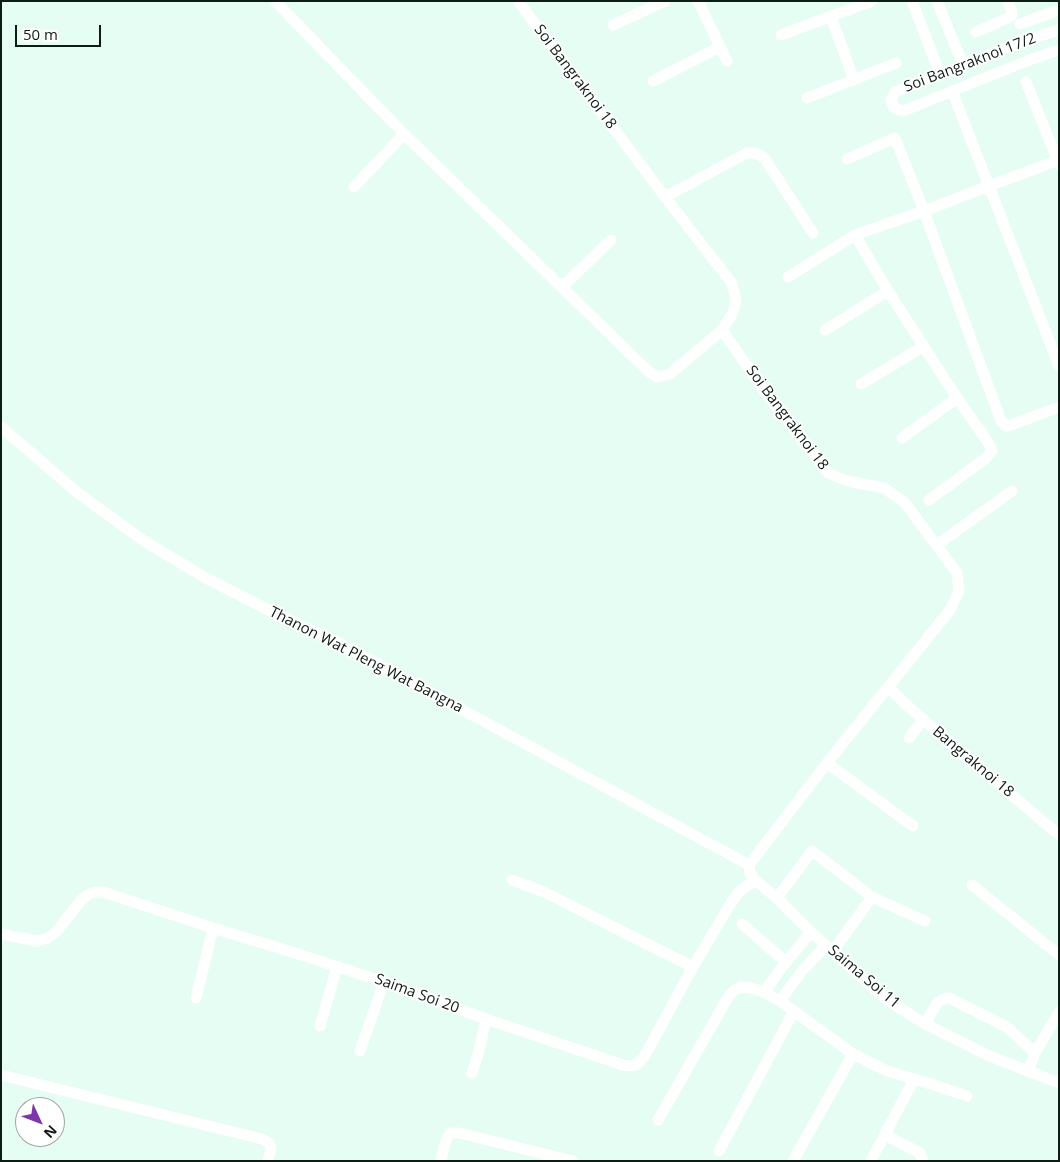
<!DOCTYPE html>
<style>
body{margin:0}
#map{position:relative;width:1060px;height:1162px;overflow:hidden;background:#e5fdf2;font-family:"Open Sans",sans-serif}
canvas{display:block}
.frame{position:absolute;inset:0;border:2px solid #0e1c16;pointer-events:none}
.north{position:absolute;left:15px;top:1097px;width:50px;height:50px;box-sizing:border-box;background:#fff;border:1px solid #9fa4a2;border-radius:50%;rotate:133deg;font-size:14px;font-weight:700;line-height:20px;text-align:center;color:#0e1c16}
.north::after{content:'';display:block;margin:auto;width:18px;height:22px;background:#7c36a9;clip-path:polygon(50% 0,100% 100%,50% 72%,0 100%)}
.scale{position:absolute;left:15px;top:25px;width:86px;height:22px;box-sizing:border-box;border:2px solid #0e1c16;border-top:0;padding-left:6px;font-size:15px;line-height:18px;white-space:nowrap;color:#0e1c16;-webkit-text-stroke:4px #fff;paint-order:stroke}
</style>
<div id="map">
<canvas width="1060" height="1162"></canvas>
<div class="frame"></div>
<div class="north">N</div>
<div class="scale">50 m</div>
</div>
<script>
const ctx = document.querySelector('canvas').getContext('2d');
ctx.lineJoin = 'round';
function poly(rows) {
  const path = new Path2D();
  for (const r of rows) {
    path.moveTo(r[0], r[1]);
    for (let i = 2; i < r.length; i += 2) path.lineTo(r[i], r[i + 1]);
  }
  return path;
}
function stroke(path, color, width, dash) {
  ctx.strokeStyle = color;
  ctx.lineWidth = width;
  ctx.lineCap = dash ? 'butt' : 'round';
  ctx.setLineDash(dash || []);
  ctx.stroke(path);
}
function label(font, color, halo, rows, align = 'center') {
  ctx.font = font + ' "Open Sans",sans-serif';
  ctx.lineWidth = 4;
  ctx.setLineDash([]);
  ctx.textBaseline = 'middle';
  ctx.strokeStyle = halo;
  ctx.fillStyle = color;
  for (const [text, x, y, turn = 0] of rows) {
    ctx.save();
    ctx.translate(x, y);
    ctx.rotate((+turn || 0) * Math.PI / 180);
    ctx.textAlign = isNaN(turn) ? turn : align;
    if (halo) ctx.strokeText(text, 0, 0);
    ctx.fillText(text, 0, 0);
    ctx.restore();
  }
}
stroke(poly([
 [275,1,404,134,649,372,657,377,670,374,722,330,733,313,736,299,731,282,665,197,518,1],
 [698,1,727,61],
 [912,1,940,74],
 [937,1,963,65],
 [831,17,854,80],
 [1020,24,1059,10],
 [613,25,665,1],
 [1059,30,1023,41,895,92,891,100,894,108,903,111,1032,59,1059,50],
 [976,32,1010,17,1012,15,1012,12,1008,1],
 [781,35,872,1],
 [653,81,720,47],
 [1026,82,1059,164],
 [952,91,1059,366],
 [807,98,896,63],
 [847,159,895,138,924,211,1001,421,1006,426,1011,425,1059,407],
 [354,187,404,134],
 [665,197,747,153,753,153,760,155,765,159,813,233],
 [855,235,888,291,957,398,988,442,992,450,986,458,929,500],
 [788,277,855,235,924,211,989,186,1059,160],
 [562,287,611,240],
 [722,330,765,392,828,473,847,481,884,488,905,503,957,573,959,591,950,610,827,763,749,865],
 [825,330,888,291],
 [861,384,924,346],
 [1,427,78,493,144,541,204,577,278,615,339,643,749,865],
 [902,438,957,398],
 [937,545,1012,491],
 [888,687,911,709,1059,835],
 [909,738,923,720],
 [827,763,913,826],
 [749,865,750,873,755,880,777,898,811,932,887,1000,925,1024,987,1055,1059,1083],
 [512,880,544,892,693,967],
 [972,885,1059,955],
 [777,898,812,851,872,897,925,921],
 [742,924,786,962],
 [1,934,37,941,48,938,57,931,82,899,91,893,103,892,213,928,292,952,384,982,486,1019,626,1066,636,1065,644,1057,693,967,732,901,739,892,755,880],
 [833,951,872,897],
 [764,992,782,967,811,932],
 [196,998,213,928],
 [780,1001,802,971,826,945],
 [925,1024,937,1003,944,999,949,998,1007,1027,1035,1053],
 [320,1026,337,967],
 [360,1051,384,982],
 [1028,1071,1035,1053,1059,1012],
 [472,1073,479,1051,486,1019],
 [1,1075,262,1139,269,1143,271,1148,268,1161],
 [658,1120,727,999,734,990,741,987,751,988,764,992,780,1001,853,1054,887,1071,937,1086,967,1096],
 [885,1135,920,1153,923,1161],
 [719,1151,794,1011],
 [441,1161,446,1140,448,1136,452,1133,459,1133,573,1161],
 [793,1161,853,1054],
 [871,1161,914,1079]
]), '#fff', 11);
label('15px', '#0e1c16', '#fff', [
 ["Soi Bangraknoi 17/2",970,63,-21],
 ["Soi Bangraknoi 18",575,77,53],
 ["Soi Bangraknoi 18",787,418,53],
 ["Thanon Wat Pleng Wat Bangna",366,660,27],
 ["Bangraknoi 18",973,762,40],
 ["Saima Soi 11",864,977,40],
 ["Saima Soi 20",417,994,20]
]);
</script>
